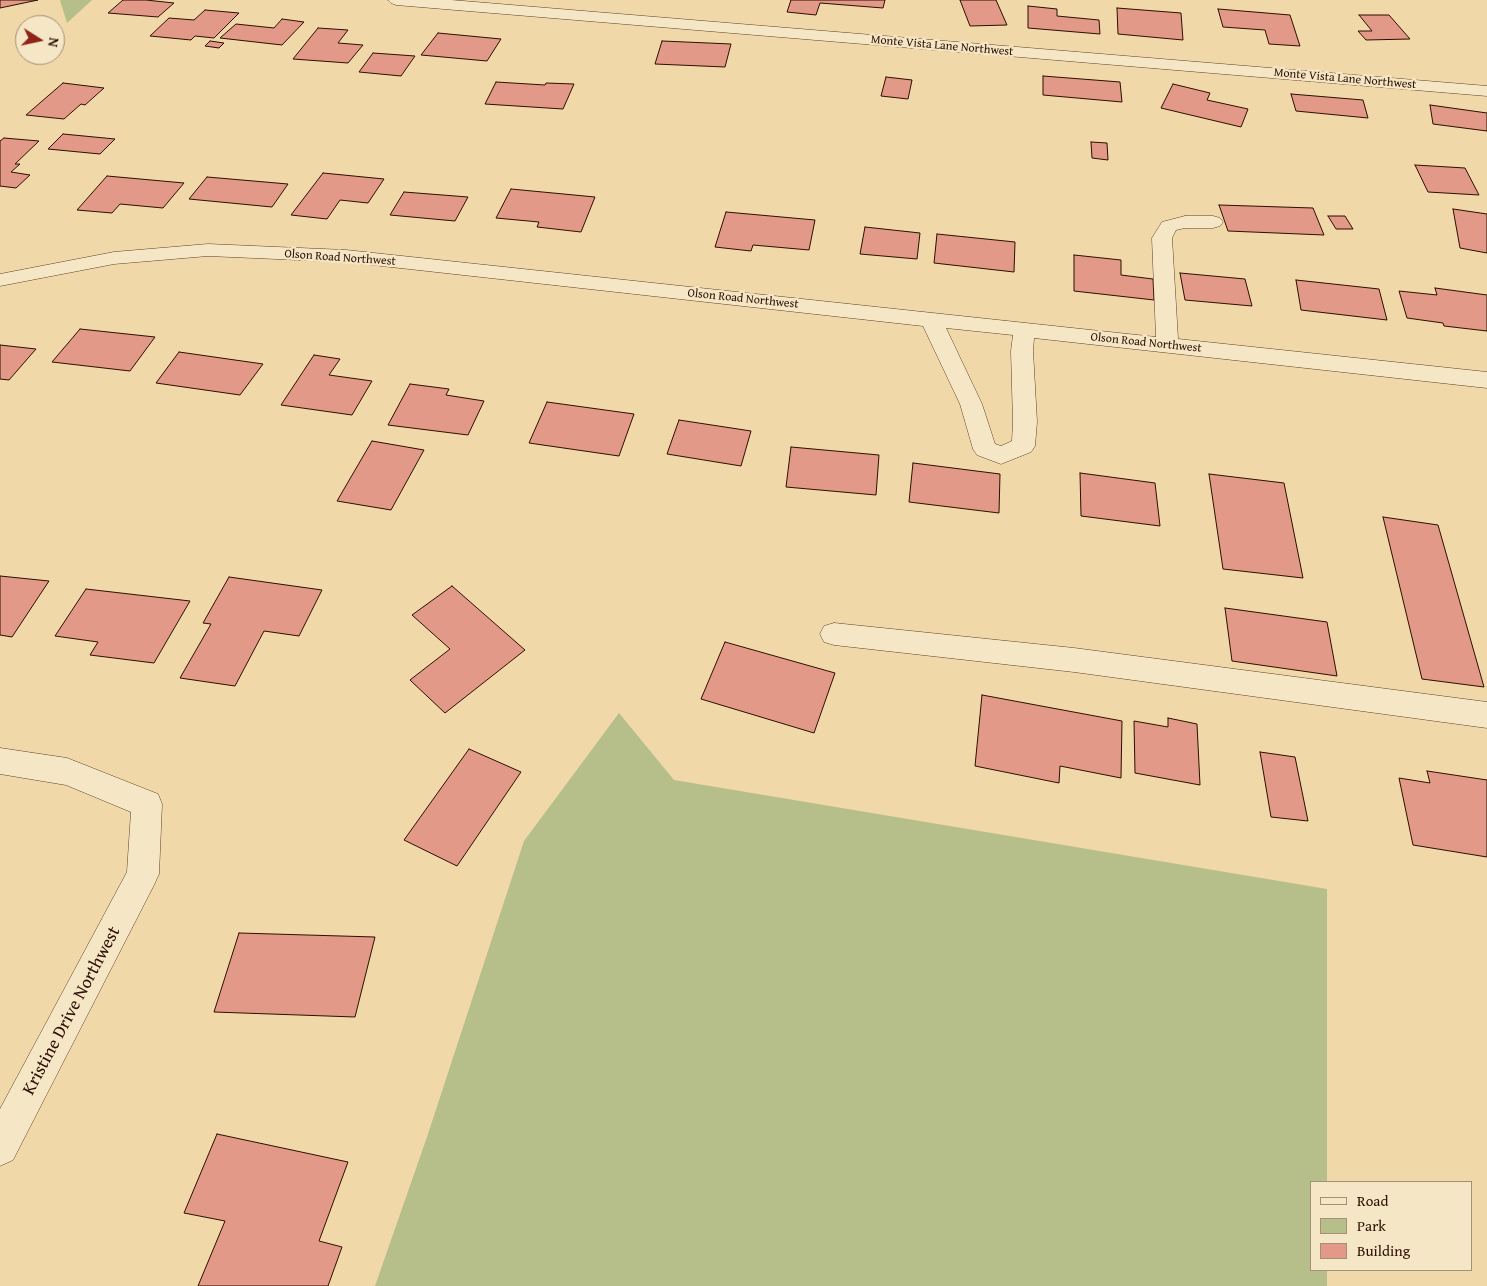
<!DOCTYPE html>
<style>
body{margin:0}
#map{position:relative;width:1487px;height:1286px;overflow:hidden;background:#f0d8a8;font-family:"Gentium Book Plus",serif}
canvas{display:block}
.legend{position:absolute;left:1310px;top:1181px;width:162px;height:90px;box-sizing:border-box;background:#f5e6c6;border:1px solid #a49077;margin:0;padding:6px 9px;list-style:none;font-size:15px;color:#2b0f00}
.legend li{display:flex;align-items:center;gap:10px;height:25px}
.legend b{width:25px;border:1px solid #a49077}
.north{position:absolute;left:15px;top:15px;width:50px;height:50px;box-sizing:border-box;background:#f5e6c6;border:1px solid #a49077;border-radius:50%;rotate:100deg;font-size:14px;font-weight:700;line-height:20px;text-align:center;color:#2b0f00}
.north::after{content:'';display:block;margin:auto;width:18px;height:22px;background:#8f2418;clip-path:polygon(50% 0,100% 100%,50% 72%,0 100%)}
</style>
<div id="map">
<canvas width="1487" height="1286"></canvas>
<ul class="legend">
<li><b style="height:6px;background:#f5e6c6"></b>Road</li>
<li><b style="height:14px;background:#b6bf8a"></b>Park</li>
<li><b style="height:14px;background:#e39987"></b>Building</li>
</ul>
<div class="north">N</div>
</div>
<script>
const ctx = document.querySelector('canvas').getContext('2d');
ctx.lineJoin = 'round';
function paint(path, color) {
  ctx.fillStyle = color;
  ctx.fill(path, 'evenodd');
}
function poly(rows) {
  const path = new Path2D();
  for (const r of rows) {
    path.moveTo(r[0], r[1]);
    for (let i = 2; i < r.length; i += 2) path.lineTo(r[i], r[i + 1]);
  }
  return path;
}
function stroke(path, color, width, dash) {
  ctx.strokeStyle = color;
  ctx.lineWidth = width;
  ctx.lineCap = dash ? 'butt' : 'round';
  ctx.setLineDash(dash || []);
  ctx.stroke(path);
}
function label(font, color, halo, rows, align = 'center') {
  ctx.font = font + ' "Gentium Book Plus",serif';
  ctx.lineWidth = 4.5;
  ctx.setLineDash([]);
  ctx.textBaseline = 'middle';
  ctx.strokeStyle = halo;
  ctx.fillStyle = color;
  for (const [text, x, y, turn = 0] of rows) {
    ctx.save();
    ctx.translate(x, y);
    ctx.rotate((+turn || 0) * Math.PI / 180);
    ctx.textAlign = isNaN(turn) ? turn : align;
    if (halo) ctx.strokeText(text, 0, 0);
    ctx.fillText(text, 0, 0);
    ctx.restore();
  }
}
paint(poly([
 [60,0,92,0,67,23],
 [619,713,674,780,1327,889,1327,1182,1311,1182,1311,1270,1327,1270,1327,1286,375,1286,427,1137,524,841]
]), '#b6bf8a');
const building = poly([
 [0,0,38,0,0,8,0,0],
 [123,0,146,0,174,3,158,17,108,13,123,0],
 [791,0,885,0,883,8,820,3,816,15,787,12,791,0],
 [960,0,996,0,1007,25,970,26,960,0],
 [1028,6,1057,9,1057,16,1099,20,1100,34,1028,28,1028,6],
 [1117,8,1181,13,1183,40,1118,34,1117,8],
 [1218,9,1290,15,1300,46,1269,44,1265,30,1223,27,1218,9],
 [205,10,239,13,214,38,195,36,191,40,150,36,169,18,194,20,205,10],
 [1359,15,1389,15,1410,39,1366,40,1358,31,1372,31,1359,15],
 [282,19,304,22,282,45,220,38,236,24,274,28,282,19],
 [318,28,348,30,338,43,363,45,348,63,293,59,318,28],
 [438,33,501,39,487,61,421,55,438,33],
 [210,41,224,43,219,48,205,46,210,41],
 [662,41,731,44,725,67,655,64,662,41],
 [373,53,415,56,401,76,359,72,373,53],
 [1043,76,1120,82,1122,102,1043,95,1043,76],
 [886,77,912,80,908,99,881,96,886,77],
 [496,82,545,85,546,83,574,84,563,109,485,104,496,82],
 [63,83,104,88,85,105,81,104,64,119,26,115,63,83],
 [1173,84,1210,93,1207,100,1248,109,1241,127,1161,108,1173,84],
 [1291,94,1363,100,1368,118,1296,111,1291,94],
 [1430,105,1487,113,1487,131,1433,124,1430,105],
 [63,134,115,139,100,154,48,149,63,134],
 [4,138,39,141,15,164,20,164,11,172,30,175,16,188,0,186,0,141,4,138],
 [1091,142,1107,143,1108,160,1092,158,1091,142],
 [1415,165,1465,168,1479,195,1428,192,1415,165],
 [323,173,384,179,368,203,340,200,327,219,291,215,323,173],
 [107,176,184,183,163,208,120,204,112,213,77,210,107,176],
 [207,177,288,184,272,207,189,199,207,177],
 [511,189,595,197,581,232,537,227,539,222,496,218,511,189],
 [404,192,468,197,455,221,390,215,404,192],
 [1219,205,1313,208,1324,235,1228,231,1219,205],
 [1453,209,1487,214,1487,253,1460,248,1453,209],
 [726,212,815,220,809,250,753,245,751,251,715,247,726,212],
 [1328,216,1345,216,1353,229,1336,229,1328,216],
 [865,227,920,233,917,259,860,254,865,227],
 [937,234,1015,242,1014,272,934,263,937,234],
 [1074,255,1121,260,1121,275,1153,279,1154,300,1074,291,1074,255],
 [1180,273,1245,279,1252,306,1185,300,1180,273],
 [1296,280,1379,289,1387,320,1301,310,1296,280],
 [1435,288,1487,295,1487,331,1444,326,1443,323,1407,318,1399,291,1437,295,1435,288],
 [80,329,155,337,130,371,52,362,80,329],
 [0,345,36,349,9,380,0,379,0,345],
 [179,352,263,364,240,395,156,383,179,352],
 [314,355,340,359,329,375,372,381,352,415,281,405,314,355],
 [410,384,449,389,446,395,484,401,468,435,388,425,410,384],
 [547,402,634,414,619,456,529,443,547,402],
 [679,420,751,431,741,466,667,454,679,420],
 [372,441,424,450,391,510,337,501,372,441],
 [791,447,879,455,876,495,786,487,791,447],
 [913,463,1000,474,999,513,909,502,913,463],
 [1080,473,1155,483,1160,526,1081,516,1080,473],
 [1209,474,1284,483,1303,578,1223,569,1209,474],
 [1383,517,1438,525,1484,687,1422,679,1383,517],
 [0,576,49,581,12,637,0,635,0,576],
 [229,577,322,590,299,636,264,631,235,686,180,678,211,624,203,623,229,577],
 [452,586,525,650,445,713,410,680,450,649,412,615,452,586],
 [86,589,190,601,154,663,90,655,98,642,55,636,86,589],
 [1225,608,1327,622,1337,676,1232,661,1225,608],
 [725,642,835,673,814,733,701,699,725,642],
 [982,695,1122,721,1121,778,1060,766,1059,783,975,766,982,695],
 [1168,718,1197,724,1200,785,1135,773,1134,721,1168,727,1168,718],
 [469,749,521,772,457,866,404,840,469,749],
 [1260,752,1295,757,1308,821,1271,817,1260,752],
 [1427,771,1487,780,1487,857,1413,845,1399,778,1430,783,1427,771],
 [239,933,375,937,355,1017,214,1012,239,933],
 [217,1134,348,1162,319,1241,342,1247,328,1286,198,1286,225,1221,184,1213,217,1134]
]);
paint(building, '#e39987');
stroke(building, '#2b0f00', 1);
const minor = poly([
 [388,0,451,0,1487,86,1487,96,396,5,391,3,388,0],
 [1185,216,1213,216,1220,218,1223,222,1220,226,1213,228,1185,228,1176,230,1172,238,1178,339,1487,372,1487,388,1034,338,1033,351,1037,422,1035,446,1031,452,1001,464,977,455,973,449,960,404,923,326,346,262,208,256,114,264,0,286,0,274,114,252,208,244,346,250,1156,337,1152,238,1162,222,1185,216],
 [946,328,1013,335,1011,351,1013,422,1012,441,1001,446,995,444,982,404,946,328],
 [834,623,1074,648,1487,702,1487,728,1074,672,834,645,824,642,820,634,824,626,834,623],
 [0,748,67,758,158,794,162,804,159,874,154,885,13,1160,0,1166,0,1109,127,872,131,812,66,785,0,774,0,748]
]);
stroke(minor, '#5c412a', 1);
paint(minor, '#f5e6c6');
label('12px', '#2b0f00', '#f5e6c6', [
 ["Monte Vista Lane Northwest",942,46,5],
 ["Monte Vista Lane Northwest",1345,79,5],
 ["Olson Road Northwest",340,258,4],
 ["Olson Road Northwest",743,299,6],
 ["Olson Road Northwest",1146,343,6]
]);
label('18px', '#2b0f00', '#f5e6c6', [
 ["Kristine Drive Northwest",72,1011,-62]
]);
</script>
